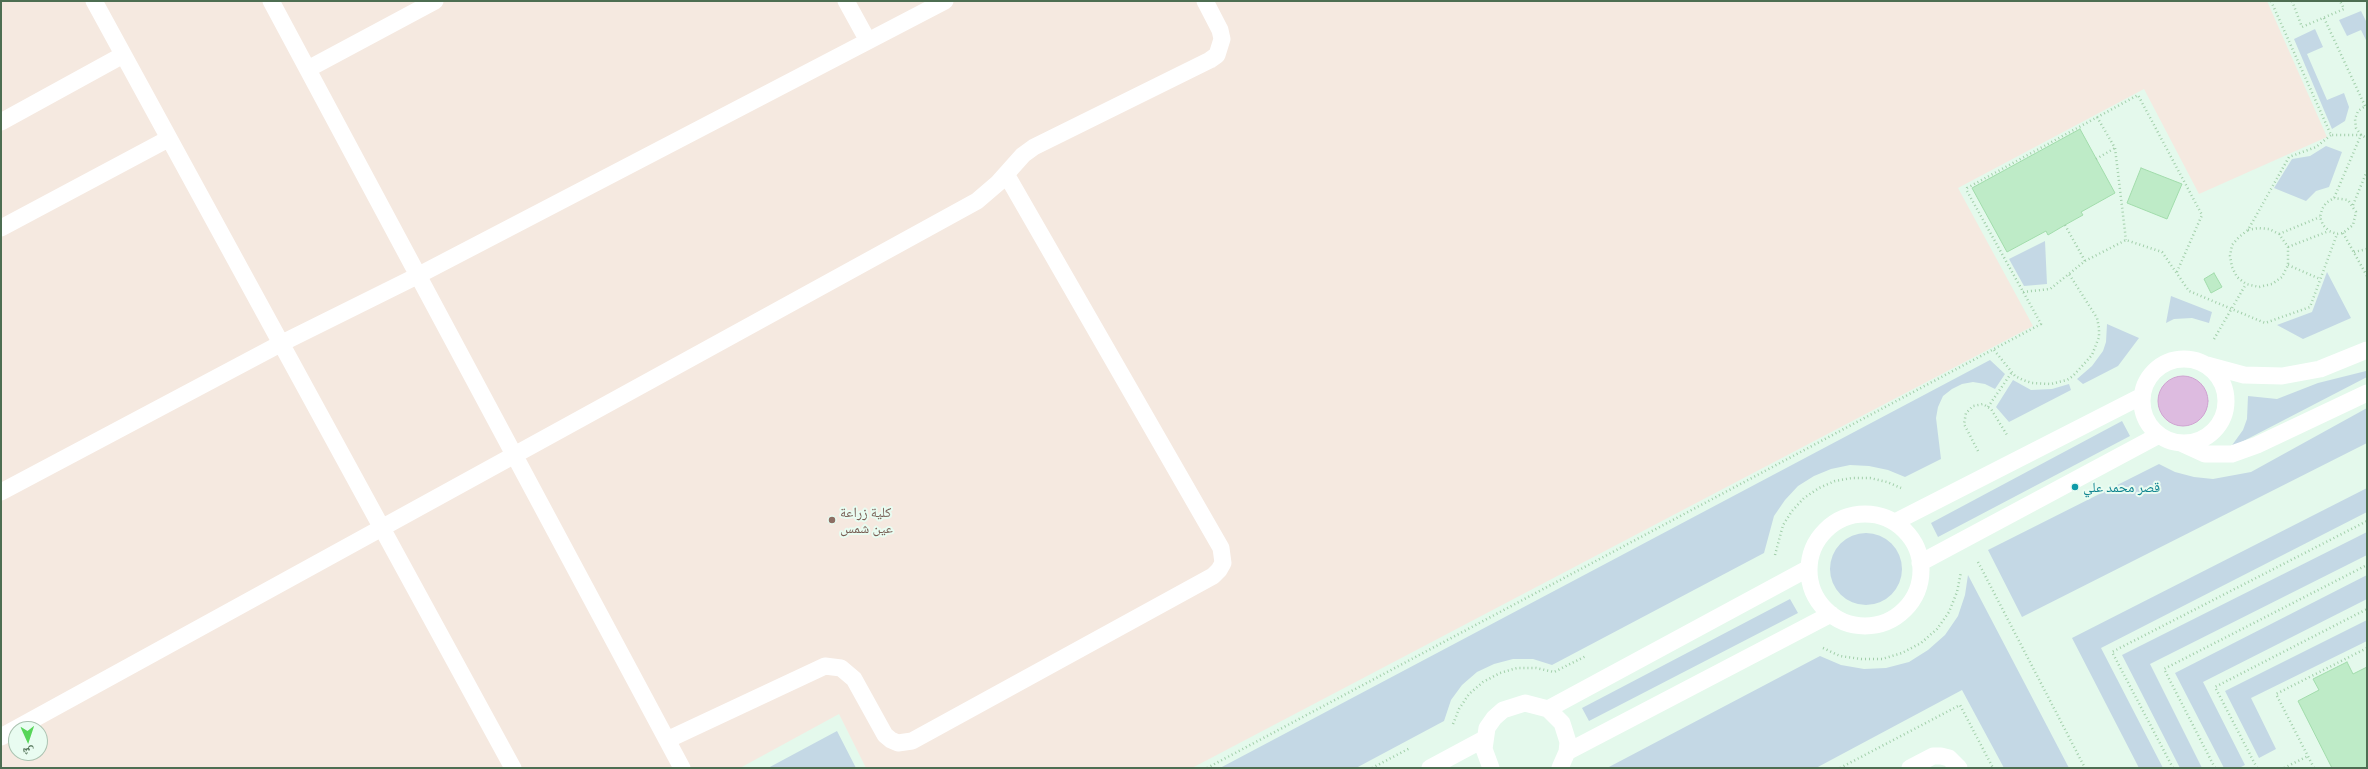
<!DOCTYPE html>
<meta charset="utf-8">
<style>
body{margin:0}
#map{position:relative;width:2368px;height:769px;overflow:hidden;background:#e4f9ec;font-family:Ubuntu,"Noto Naskh Arabic",sans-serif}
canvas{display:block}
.frame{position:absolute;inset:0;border:2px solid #4d6e52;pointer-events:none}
.north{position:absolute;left:8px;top:721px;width:40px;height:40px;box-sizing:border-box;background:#e9fcf1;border:1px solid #abc3b1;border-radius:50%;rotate:177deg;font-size:11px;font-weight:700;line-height:16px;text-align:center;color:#4d6e52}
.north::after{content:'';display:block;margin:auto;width:14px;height:18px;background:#57d559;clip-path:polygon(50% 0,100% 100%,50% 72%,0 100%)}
</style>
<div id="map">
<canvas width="2368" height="769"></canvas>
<div class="frame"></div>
<div class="north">ش</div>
</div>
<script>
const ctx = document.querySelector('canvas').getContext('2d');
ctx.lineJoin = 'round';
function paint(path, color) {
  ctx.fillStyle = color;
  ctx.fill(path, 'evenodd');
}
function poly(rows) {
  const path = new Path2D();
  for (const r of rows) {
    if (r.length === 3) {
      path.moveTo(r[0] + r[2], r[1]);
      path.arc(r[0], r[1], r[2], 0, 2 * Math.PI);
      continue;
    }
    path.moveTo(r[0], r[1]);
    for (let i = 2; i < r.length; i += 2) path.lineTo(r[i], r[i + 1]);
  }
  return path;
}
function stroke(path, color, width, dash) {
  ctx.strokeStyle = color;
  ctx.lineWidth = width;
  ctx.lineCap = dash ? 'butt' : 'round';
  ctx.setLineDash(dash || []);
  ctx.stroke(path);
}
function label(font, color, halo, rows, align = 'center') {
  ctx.font = font + ' Ubuntu,"Noto Naskh Arabic",sans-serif';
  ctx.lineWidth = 4;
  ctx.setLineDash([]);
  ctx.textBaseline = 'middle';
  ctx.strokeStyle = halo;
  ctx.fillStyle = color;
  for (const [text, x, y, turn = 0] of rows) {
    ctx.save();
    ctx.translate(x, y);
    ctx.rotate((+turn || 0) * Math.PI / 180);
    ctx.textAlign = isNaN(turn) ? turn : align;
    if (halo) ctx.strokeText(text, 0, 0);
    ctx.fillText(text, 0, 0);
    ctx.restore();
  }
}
paint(poly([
 [1,1,2267,1,2327,137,2199,194,2144,89,1958,188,2033,326,1192,768,866,768,839,714,740,768,1,768],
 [16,729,40,729,40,753,16,753]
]), '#f5e9e0');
paint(poly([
 [2361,11,2367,23,2367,42,2361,30,2347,36,2339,20],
 [2315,29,2323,47,2307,54,2327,100,2344,93,2349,107,2345,121,2332,129,2294,39],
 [2326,146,2342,152,2329,187,2316,191,2306,201,2274,188,2292,159,2310,156],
 [2045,241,2047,284,2024,286,2009,259],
 [2327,272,2351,318,2303,339,2277,325,2312,312],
 [2171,296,2212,312,2209,323,2192,318,2174,319,2166,323],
 [2107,324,2139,338,2118,366,2083,384,2077,379,2092,366,2103,351,2106,342],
 [1990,360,2005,374,1995,389,1985,384,1973,382,1962,384,1952,389,1943,396,1938,407,1936,418,1941,459,1905,477,1888,470,1869,466,1850,465,1831,469,1814,476,1798,486,1785,500,1774,516,1764,553,1552,665,1533,659,1513,659,1494,664,1477,672,1462,685,1451,700,1444,721,1356,768,1220,768],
 [2366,371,2367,377,2230,448,2243,430,2247,419,2248,396,2277,399,2318,383],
 [2013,380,2031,390,2052,389,2069,384,2071,390,2009,422,1996,407],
 [2367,408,2367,443,2022,617,1988,550,2159,464,2175,472,2194,477,2213,479,2251,472],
 [2122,421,2130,436,1938,537,1931,523],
 [2367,488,2367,512,2101,648,2163,768,2139,768,2072,638],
 [2367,532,2367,555,2150,664,2202,768,2180,768,2122,655],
 [1866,569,36],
 [1968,575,2069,768,2004,768,1962,690,1816,768,1607,768,1820,656,1841,665,1864,669,1886,668,1909,662,1928,650,1945,635,1958,616,1965,595],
 [2367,575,2367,599,2203,682,2245,765,2239,768,2224,768,2175,673],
 [1790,599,1798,613,1589,721,1582,708],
 [2367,620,2367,641,2251,698,2276,749,2259,758,2225,691],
 [837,731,856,768,768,768]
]), '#c4d8e5');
const water = poly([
 [2183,401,25]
]);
paint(water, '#ddbbe0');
stroke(water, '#cea2d0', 1);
const building = poly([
 [2080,129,2115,193,2081,212,2083,215,2065,225,2048,235,2046,231,2007,252,1972,188,2080,129],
 [2141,168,2182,184,2167,219,2127,203,2141,168],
 [2214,273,2222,287,2211,293,2204,279,2214,273],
 [2347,662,2353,674,2367,667,2367,768,2332,768,2298,701,2319,690,2313,679,2347,662]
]);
paint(building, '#beebc7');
stroke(building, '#a1dcab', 1);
stroke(poly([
 [2271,1,2331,135,2361,135,2334,198,2326,203,2322,209,2320,217,2323,225,2329,231,2337,234,2343,233,2353,225,2356,212,2348,200,2334,198],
 [2292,1,2302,27,2344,9,2340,1],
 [2324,18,2365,106],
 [2367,105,2358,111,2355,119,2356,128,2361,135,2367,138],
 [2097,117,2115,148,2126,240],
 [2096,159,2115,148],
 [2353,205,2367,171],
 [2065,225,2085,261],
 [2248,230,2258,228,2269,229,2279,234,2288,247,2288,265,2282,277,2272,284,2259,287,2246,284,2237,277,2232,267,2230,256,2232,245,2239,237,2248,230,2289,157,2316,147,2331,135],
 [2343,233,2367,276],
 [2279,234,2320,217],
 [2288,247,2329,231],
 [2354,252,2367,249],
 [2288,265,2320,279],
 [2023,292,2050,289,2085,261,2126,240,2162,252,2189,291,2265,323,2310,307,2337,234],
 [2214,339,2246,284],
 [1994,350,2015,376,2023,380,2032,383,2051,384,2067,380,2073,376,2092,355,2099,337,2099,328,2097,318,2069,274],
 [1988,407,2012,372],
 [1978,451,1964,424,1966,413,1973,406,1983,404,1991,409,2007,435],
 [1775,555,1783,525,1792,511,1804,498,1819,488,1835,481,1852,478,1870,478,1887,482,1901,488],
 [1978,562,2085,768],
 [1823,648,1840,656,1861,659,1882,659,1902,653,1921,643,1937,629,1949,612,1957,592,1961,572],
 [1453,724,1459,709,1469,694,1483,682,1500,673,1517,668,1536,668,1554,672,1586,656],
 [1207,768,2041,324,1967,191,1967,188,2138,95,2202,215,2176,274],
 [1372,768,1410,748],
 [1840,768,1960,705,1993,768],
 [2173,768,2112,652,2367,521],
 [2215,768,2164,669,2367,565],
 [2257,768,2215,687,2367,609],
 [2284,768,2308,756],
 [2314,768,2276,694,2367,648]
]), '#a2cfaa', 2.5, [1, 3]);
stroke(poly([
 [94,1,513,768],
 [271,1,682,768],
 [846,1,868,41],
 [308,69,435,1],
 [1,122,123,55],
 [1,228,168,139],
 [2184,401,42],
 [2207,365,2244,375,2282,376,2320,369,2367,350],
 [2181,443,2205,454,2232,454,2257,445,2367,393],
 [1,492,280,344,417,276,945,1],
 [1865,570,56],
 [1895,522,2142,396],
 [1920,563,2159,435],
 [1548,709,1809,568],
 [1,737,977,201,998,183,1023,155,1034,147,1210,60,1217,55,1222,39,1220,30,1205,1],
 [667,740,825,666,841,668,854,679,885,735,891,740,898,743,912,741,1213,576,1219,570,1223,563,1221,548,1006,174],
 [1567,752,1831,614],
 [1430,768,1484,739],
 [1491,768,1484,749,1487,728,1494,718,1503,710,1525,703,1548,709,1562,723,1568,742,1567,752,1560,768],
 [1910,768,1933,756,1941,756,1949,758,1959,768]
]), '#fff', 17);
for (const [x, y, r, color] of [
 [2075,487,4,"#0f9aa8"],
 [832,520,4,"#8d6e63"]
]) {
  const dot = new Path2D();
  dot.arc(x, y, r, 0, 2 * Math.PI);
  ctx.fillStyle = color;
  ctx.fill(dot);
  stroke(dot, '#e9fcf1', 1.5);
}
label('14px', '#0d838f', '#e9fcf1', [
 ["قصر محمد علي",2083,487]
], 'left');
label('14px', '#785e54', '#e9fcf1', [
 ["كلية زراعة",840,512],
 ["عين شمس",840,528]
], 'left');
</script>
